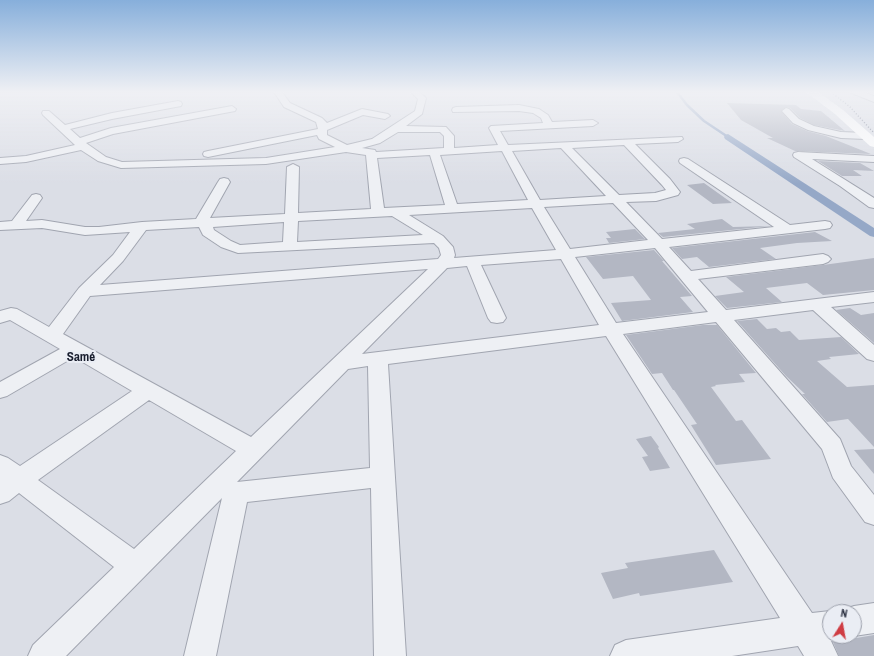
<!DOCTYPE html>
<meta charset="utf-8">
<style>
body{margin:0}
#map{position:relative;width:874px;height:656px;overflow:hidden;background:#dbdee6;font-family:"Archivo Narrow",sans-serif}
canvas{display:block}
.north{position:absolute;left:822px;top:604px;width:40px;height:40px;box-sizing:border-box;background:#eaedf4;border:1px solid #9b9faa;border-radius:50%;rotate:11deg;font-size:11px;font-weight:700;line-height:16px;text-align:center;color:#252b3c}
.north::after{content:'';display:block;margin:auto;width:14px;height:18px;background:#cf3c43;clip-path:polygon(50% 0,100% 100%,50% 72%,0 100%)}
</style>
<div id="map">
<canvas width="874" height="656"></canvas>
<div class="north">N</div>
</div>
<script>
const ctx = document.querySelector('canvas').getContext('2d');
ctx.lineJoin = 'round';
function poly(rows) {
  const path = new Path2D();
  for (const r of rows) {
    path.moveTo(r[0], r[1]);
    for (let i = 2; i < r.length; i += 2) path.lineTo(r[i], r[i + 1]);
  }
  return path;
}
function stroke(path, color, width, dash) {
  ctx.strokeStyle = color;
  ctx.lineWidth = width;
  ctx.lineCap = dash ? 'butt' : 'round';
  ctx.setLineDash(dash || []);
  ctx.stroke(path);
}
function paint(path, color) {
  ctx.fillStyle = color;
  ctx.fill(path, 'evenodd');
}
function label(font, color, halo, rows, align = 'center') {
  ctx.font = font + ' "Archivo Narrow",sans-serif';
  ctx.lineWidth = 4;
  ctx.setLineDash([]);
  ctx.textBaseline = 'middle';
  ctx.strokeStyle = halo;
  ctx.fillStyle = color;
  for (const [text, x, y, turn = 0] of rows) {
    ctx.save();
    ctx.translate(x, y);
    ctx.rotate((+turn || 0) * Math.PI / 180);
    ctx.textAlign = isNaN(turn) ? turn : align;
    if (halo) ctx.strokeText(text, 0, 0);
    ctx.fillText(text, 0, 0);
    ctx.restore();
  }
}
stroke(poly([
 [677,92,687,105,704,121,728,137]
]), '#95a8c7', 2.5);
paint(poly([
 [728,134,874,228,874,237,870,236,725,139,724,137,725,135,728,134]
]), '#95a8c7');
paint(poly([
 [727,103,796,105,801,109,821,111,845,131,814,125,800,118,790,108,786,107,781,111,792,124,807,131,826,136,871,154,795,151,767,138,773,138,741,120],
 [818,161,860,163,874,171,853,170,862,176,842,176],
 [704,183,732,203,713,204,687,185],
 [722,219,733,227,770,226,663,237,658,233,695,229,687,224],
 [635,229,645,239,609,243,606,238,611,238,606,232],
 [815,232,832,241,797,243,760,248,776,259,709,267,697,257,682,259,672,248],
 [654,250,664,261,662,261,692,296,680,297,693,312,622,321,611,303,651,300,633,276,603,279,586,257],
 [874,258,874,290,823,295,807,283,766,288,782,302,727,308,715,296,744,292,726,277,823,265],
 [850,308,861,315,874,313,874,343,836,310],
 [757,319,767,329,776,328,781,332,790,331,799,340,841,337,859,354,829,357,831,359,817,361,847,387,874,385,874,447,848,419,827,422,802,394,805,394,786,376,737,321],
 [703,325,717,325,756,373,739,374,745,382,715,385,716,386,711,387,736,421,742,420,771,459,716,465,691,425,697,424,674,390,673,390,662,373,652,374,626,335],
 [651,436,659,447,658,448,670,468,650,471,642,457,648,456,636,439],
 [874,449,874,474,854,450],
 [714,550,733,582,640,596,639,593,613,599,601,573,628,568,625,563],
 [874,635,874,656,839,656,833,642]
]), '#b3b7c3');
const minor = poly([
 [274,92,282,92,290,103,322,118,327,123,362,109,388,114,390,116,385,119,363,115,327,130,327,135,347,145,372,139,415,111,418,99,411,92,420,92,426,98,422,114,406,126,446,127,454,136,454,148,498,145,489,128,491,126,543,123,541,118,533,113,519,111,453,112,452,110,453,108,456,107,519,105,539,109,548,115,552,122,593,120,598,123,593,126,500,131,508,145,682,137,683,139,678,142,635,144,670,179,680,192,678,195,656,201,626,202,662,239,774,227,680,163,679,161,680,159,684,158,688,159,790,225,825,221,830,222,832,225,830,228,825,229,669,247,691,271,823,254,828,256,831,259,828,262,823,264,698,279,726,310,874,292,874,302,831,307,874,345,874,361,867,359,813,310,734,320,840,439,851,466,874,495,874,525,865,522,833,478,822,449,716,322,623,334,812,613,830,611,833,612,830,612,830,636,841,636,831,641,838,656,804,656,798,646,732,656,610,656,615,645,626,640,780,618,606,336,388,364,406,656,374,656,371,488,247,502,216,656,184,656,222,498,66,656,28,656,33,645,114,567,19,493,9,501,0,504,0,455,8,458,20,466,132,391,74,357,7,396,0,398,0,382,60,349,10,320,0,323,0,311,11,308,17,309,49,327,79,288,113,255,130,232,85,235,42,228,0,230,0,222,12,221,32,195,36,194,40,195,42,198,26,221,42,220,85,227,99,227,142,222,196,219,218,182,220,179,224,178,228,179,230,182,210,218,285,214,287,167,293,164,299,167,298,213,371,209,366,155,346,152,266,164,121,168,98,161,81,150,26,162,0,164,0,158,26,156,75,145,43,115,42,113,43,111,49,111,65,125,112,113,178,101,181,102,182,104,181,106,112,119,70,129,80,138,111,128,232,106,236,109,235,111,113,134,86,143,106,157,122,162,266,158,335,147,319,139,317,135,208,157,204,156,203,154,204,152,208,151,318,129,316,122,284,107,274,92],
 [398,132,440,132,444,136,444,148,376,152,375,150,362,148,380,143,398,132],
 [624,145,662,185,666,190,655,193,619,195,572,148,624,145],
 [561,148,606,196,540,200,512,151,561,148],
 [502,151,528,200,457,204,440,155,502,151],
 [430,155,445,205,384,208,377,158,430,155],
 [613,203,648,240,570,249,544,207,613,203],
 [532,208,556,250,454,258,455,255,453,247,443,236,409,215,532,208],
 [392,216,423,235,297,242,298,221,392,216],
 [284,222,283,242,240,245,231,241,214,230,213,227,284,222],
 [199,227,203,235,221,247,238,253,434,243,439,248,441,255,438,259,100,285,123,261,146,230,199,227],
 [655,248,708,312,616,323,575,257,655,248],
 [561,259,599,325,362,354,447,268,467,266,488,318,491,322,497,323,503,322,506,318,481,265,561,259],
 [428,269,251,437,63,334,90,296,428,269],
 [368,366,370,468,237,482,348,369,368,366],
 [149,400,236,451,134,549,38,480,149,400],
 [849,92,863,92,874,96,874,102,849,92],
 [786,108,789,109,799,119,814,126,841,132,866,133,871,136,866,139,841,138,808,130,793,123,782,111,786,108],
 [798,152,874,156,874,162,812,159,874,198,874,208,869,207,840,186,794,157,793,155,794,153,798,152],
 [874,603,874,633,854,636,854,612,843,612,843,610,854,606,874,603]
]);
stroke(minor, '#a1a5b0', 2);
paint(minor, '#eef0f4');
paint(poly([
 [806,92,818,92,843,110,874,137,874,147,870,146,835,114,806,92]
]), '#fff');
stroke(poly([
 [831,92,850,107,874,133]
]), '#757c90', 1.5, [1, 2]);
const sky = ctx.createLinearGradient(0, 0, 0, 184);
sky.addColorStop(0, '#87afdb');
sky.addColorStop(0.5, '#eff0f4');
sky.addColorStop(1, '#eff0f400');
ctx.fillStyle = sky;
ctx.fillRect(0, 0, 874, 184);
label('bold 13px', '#181d2d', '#eaedf4', [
 ["Samé",81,358]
]);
</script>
